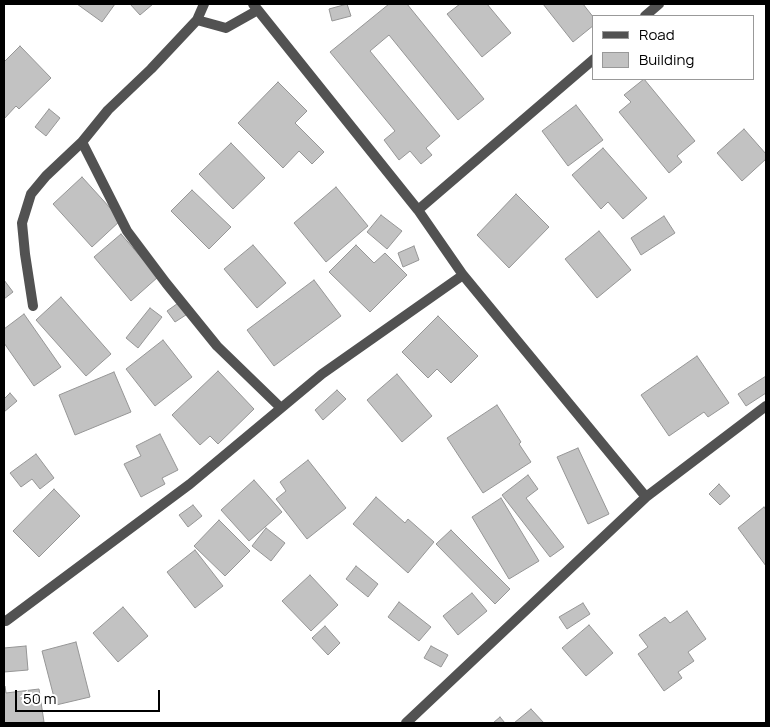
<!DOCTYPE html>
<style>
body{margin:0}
#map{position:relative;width:770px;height:727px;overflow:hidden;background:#fff;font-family:Manrope,sans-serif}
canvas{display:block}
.frame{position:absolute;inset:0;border:5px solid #000;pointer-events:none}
.legend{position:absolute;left:592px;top:15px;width:162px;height:65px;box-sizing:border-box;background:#fff;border:1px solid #999;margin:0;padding:6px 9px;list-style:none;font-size:15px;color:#000}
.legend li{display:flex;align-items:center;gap:10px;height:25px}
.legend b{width:25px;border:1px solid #999}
.scale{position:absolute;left:15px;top:690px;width:145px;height:22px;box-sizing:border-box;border:2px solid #000;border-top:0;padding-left:6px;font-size:15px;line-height:18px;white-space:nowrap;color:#000;-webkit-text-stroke:4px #fff;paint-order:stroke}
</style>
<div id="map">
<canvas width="770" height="727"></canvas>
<div class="frame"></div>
<ul class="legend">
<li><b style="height:6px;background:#525252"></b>Road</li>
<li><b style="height:14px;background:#c2c2c2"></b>Building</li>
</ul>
<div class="scale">50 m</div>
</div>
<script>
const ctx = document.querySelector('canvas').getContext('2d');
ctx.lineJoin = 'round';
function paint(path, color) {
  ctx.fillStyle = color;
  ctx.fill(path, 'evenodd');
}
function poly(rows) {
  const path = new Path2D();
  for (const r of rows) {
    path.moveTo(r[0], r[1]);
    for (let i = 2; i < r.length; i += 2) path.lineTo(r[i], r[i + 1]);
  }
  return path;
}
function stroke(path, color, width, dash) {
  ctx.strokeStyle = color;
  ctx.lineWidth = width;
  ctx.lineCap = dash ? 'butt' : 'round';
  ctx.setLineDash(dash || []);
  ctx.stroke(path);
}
const building = poly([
 [77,4,115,4,102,22,77,4],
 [130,4,153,4,140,15,130,4],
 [347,4,351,16,332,21,329,9,347,4],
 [389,4,407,4,484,99,458,120,389,35,370,51,440,136,426,148,432,155,421,164,410,151,399,160,384,140,395,131,330,52,389,4],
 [460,4,487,4,511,33,482,57,447,14,460,4],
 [543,4,583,4,594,18,594,25,573,42,543,4],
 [20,46,51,78,19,109,16,106,4,119,4,62,20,46],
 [644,79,695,141,677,156,682,162,669,173,619,112,631,102,624,95,644,79],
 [278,82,307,111,295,123,324,152,312,164,299,151,283,168,238,123,278,82],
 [576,105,603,140,568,166,542,131,576,105],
 [49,109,60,118,46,136,35,127,49,109],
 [744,129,766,154,766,159,742,181,717,153,744,129],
 [231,143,265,178,233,209,199,174,231,143],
 [603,148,647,198,623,219,608,202,601,209,572,175,603,148],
 [82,177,121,220,92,247,53,204,82,177],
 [336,187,368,226,326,262,294,223,336,187],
 [192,190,231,227,209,249,171,211,192,190],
 [516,194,549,227,509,268,477,235,516,194],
 [381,215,402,231,387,249,367,232,381,215],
 [664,216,675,233,641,255,631,238,664,216],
 [599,231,631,270,597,298,565,259,599,231],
 [121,234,158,277,131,301,94,257,121,234],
 [253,245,286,283,257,308,224,269,253,245],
 [356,245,374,263,385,253,407,275,370,312,329,272,356,245],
 [414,246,419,260,403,267,398,253,414,246],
 [4,280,13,292,4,299,4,280],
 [314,280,341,316,274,366,247,330,314,280],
 [61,297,111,354,86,376,36,320,61,297],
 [181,301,189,313,175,322,167,311,181,301],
 [150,308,162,317,138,348,126,338,150,308],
 [24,314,61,367,34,386,4,343,4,329,24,314],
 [438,316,478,356,451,383,437,369,428,378,402,352,438,316],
 [163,340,192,377,155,406,126,369,163,340],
 [697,356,729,403,708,417,704,412,669,436,641,395,697,356],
 [218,371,254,409,218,444,210,436,200,445,172,415,218,371],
 [114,372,131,412,75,435,59,395,114,372],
 [397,374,432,416,402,442,367,400,397,374],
 [766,376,766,393,746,406,738,394,766,376],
 [337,390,346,399,323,420,315,410,337,390],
 [10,393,17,401,4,412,4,399,10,393],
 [497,405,521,442,519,444,531,462,483,493,447,438,497,405],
 [160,434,178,470,162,478,165,484,141,497,124,464,141,456,136,446,160,434],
 [578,448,609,514,588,524,557,457,578,448],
 [36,454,54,478,40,489,32,479,21,487,10,473,36,454],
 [308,460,346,508,307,539,276,499,286,491,280,482,308,460],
 [528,475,538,489,526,498,564,547,550,557,502,495,528,475],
 [254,480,282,512,249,541,221,510,254,480],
 [719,484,730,496,720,505,709,494,719,484],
 [54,489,80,516,39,557,13,531,54,489],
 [376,497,405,523,408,519,434,542,408,573,353,524,376,497],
 [501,498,539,561,509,579,472,517,501,498],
 [193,505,202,516,188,527,179,515,193,505],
 [764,507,766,510,766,566,738,528,764,507],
 [219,520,250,551,225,576,194,546,219,520],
 [266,528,285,543,271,561,252,546,266,528],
 [451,530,510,589,495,604,436,544,451,530],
 [195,550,223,586,195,608,167,572,195,550],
 [356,566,378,584,368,597,346,579,356,566],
 [310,575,338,605,311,631,282,601,310,575],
 [472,593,487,611,458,635,443,616,472,593],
 [399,602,431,627,419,641,388,617,399,602],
 [583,603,590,614,567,629,559,617,583,603],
 [123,607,148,636,118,662,93,633,123,607],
 [687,611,706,639,688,652,694,661,678,672,682,678,664,691,638,654,648,647,639,635,665,617,670,623,687,611],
 [589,625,613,653,586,676,562,648,589,625],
 [325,626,340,643,328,655,312,638,325,626],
 [76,642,90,697,56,705,42,651,76,642],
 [26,646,28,670,4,672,4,648,26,646],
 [431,646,448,655,441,667,424,658,431,646],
 [4,686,5,686,6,693,39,689,44,722,34,723,4,723,4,686],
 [531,709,544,723,514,723,531,709],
 [500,717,505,723,493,723,500,717]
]);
paint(building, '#c2c2c2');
stroke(building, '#969696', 1);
stroke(poly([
 [253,4,418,210,463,275,646,497],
 [645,16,659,4],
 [197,20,226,28,258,10],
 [82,142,127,231,166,283,217,346,281,408],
 [418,210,594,59],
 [33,306,25,254,22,223,31,194,46,176,82,142,108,110,151,69,197,20,204,4],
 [6,621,190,484,322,374,463,275],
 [406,723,646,497,766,406]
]), '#525252', 10);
</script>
